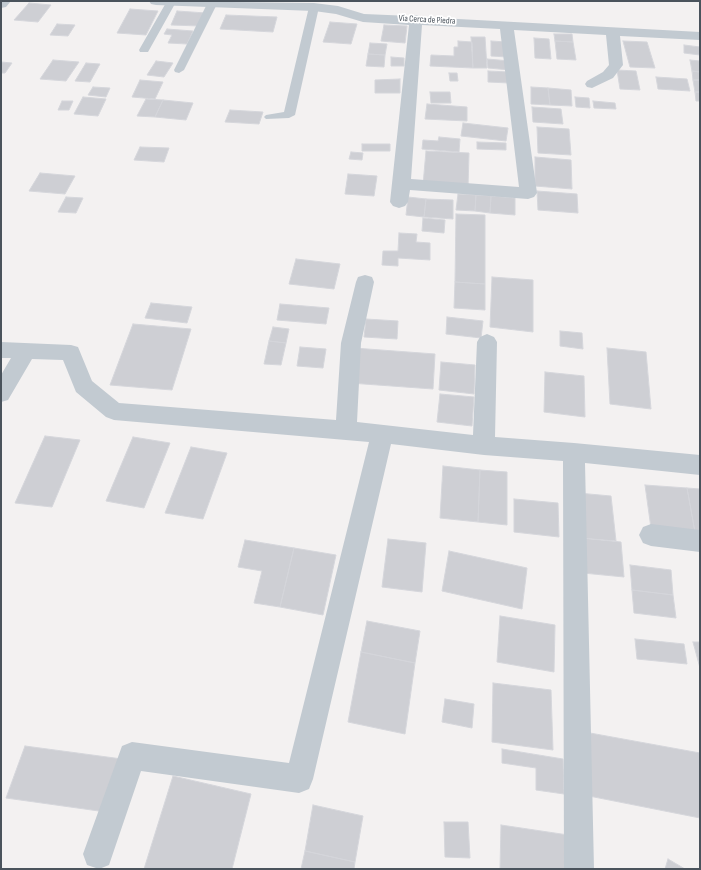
<!DOCTYPE html>
<meta charset="utf-8">
<style>
body{margin:0}
#map{position:relative;width:701px;height:870px;overflow:hidden;background:#f3f1f1;font-family:"Sofia Sans Condensed",sans-serif}
canvas{display:block}
.frame{position:absolute;inset:0;border:2px solid #4a535c;pointer-events:none}
</style>
<div id="map">
<canvas width="701" height="870"></canvas>
<div class="frame"></div>
</div>
<script>
const ctx = document.querySelector('canvas').getContext('2d');
ctx.lineJoin = 'round';
function paint(path, color) {
  ctx.fillStyle = color;
  ctx.fill(path, 'evenodd');
}
function poly(rows) {
  const path = new Path2D();
  for (const r of rows) {
    path.moveTo(r[0], r[1]);
    for (let i = 2; i < r.length; i += 2) path.lineTo(r[i], r[i + 1]);
  }
  return path;
}
function stroke(path, color, width, dash) {
  ctx.strokeStyle = color;
  ctx.lineWidth = width;
  ctx.lineCap = dash ? 'butt' : 'round';
  ctx.setLineDash(dash || []);
  ctx.stroke(path);
}
function label(font, color, halo, rows, align = 'center') {
  ctx.font = font + ' "Sofia Sans Condensed",sans-serif';
  ctx.lineWidth = 3.5;
  ctx.setLineDash([]);
  ctx.textBaseline = 'middle';
  ctx.strokeStyle = halo;
  ctx.fillStyle = color;
  for (const [text, x, y, turn = 0] of rows) {
    ctx.save();
    ctx.translate(x, y);
    ctx.rotate((+turn || 0) * Math.PI / 180);
    ctx.textAlign = isNaN(turn) ? turn : align;
    if (halo) ctx.strokeText(text, 0, 0);
    ctx.fillText(text, 0, 0);
    ctx.restore();
  }
}
const building = poly([
 [29,3,51,5,38,22,14,20,29,3],
 [130,9,158,11,146,35,117,33,130,9],
 [177,11,206,13,200,26,171,25,177,11],
 [226,15,277,17,273,32,220,29,226,15],
 [330,22,357,24,351,44,323,42,330,22],
 [57,24,75,25,68,36,50,35,57,24],
 [384,25,407,26,405,43,381,41,384,25],
 [167,29,193,31,187,44,168,43,172,35,164,34,167,29],
 [554,34,572,34,573,42,555,41,554,34],
 [471,37,485,37,487,68,473,68,471,37],
 [534,38,549,39,551,59,535,58,534,38],
 [458,41,472,42,473,68,430,66,431,55,454,56,454,47,458,47,458,41],
 [491,41,506,42,507,57,491,56,491,41],
 [555,41,573,42,576,60,557,59,555,41],
 [623,41,647,42,655,68,630,67,623,41],
 [370,43,387,44,385,55,368,54,370,43],
 [684,45,700,47,700,55,684,53,684,45],
 [368,54,385,55,384,67,366,66,368,54],
 [391,57,404,58,404,66,391,66,391,57],
 [487,59,510,61,510,70,488,68,487,59],
 [53,60,79,62,66,81,40,79,53,60],
 [690,60,700,61,700,72,692,71,690,60],
 [156,61,173,63,164,77,147,75,156,61],
 [1,62,12,63,5,73,1,73,1,62],
 [86,63,100,64,90,82,75,81,86,63],
 [617,70,636,71,640,90,620,89,617,70],
 [488,71,509,72,509,83,488,82,488,71],
 [692,71,700,72,700,80,693,80,692,71],
 [449,73,457,73,458,81,450,81,449,73],
 [656,77,687,79,690,91,658,89,656,77],
 [400,79,400,93,375,93,375,80,400,79],
 [140,80,163,82,155,99,132,97,140,80],
 [693,80,700,80,700,92,695,92,693,80],
 [93,87,110,88,106,97,88,95,93,87],
 [531,87,548,88,550,105,531,104,531,87],
 [548,88,571,90,572,106,550,105,548,88],
 [430,92,450,92,451,103,431,103,430,92],
 [695,92,700,92,700,101,696,101,695,92],
 [83,97,106,99,98,116,74,114,83,97],
 [575,97,589,98,590,108,576,107,575,97],
 [146,99,163,100,155,117,137,116,146,99],
 [163,100,193,103,186,120,155,117,163,100],
 [62,101,73,101,69,110,58,110,62,101],
 [593,101,615,103,616,109,594,108,593,101],
 [427,104,467,107,467,121,425,119,427,104],
 [532,107,561,109,563,124,533,122,532,107],
 [230,110,263,112,259,124,225,122,230,110],
 [463,123,508,128,506,141,461,136,463,123],
 [537,127,569,129,571,155,538,153,537,127],
 [439,137,460,139,459,152,422,149,423,140,438,141,439,137],
 [477,142,506,143,506,150,477,149,477,142],
 [362,144,390,144,390,151,362,151,362,144],
 [140,147,169,148,164,162,134,160,140,147],
 [426,151,469,153,468,188,423,185,426,151],
 [351,152,363,153,362,160,349,159,351,152],
 [535,157,571,160,572,189,535,186,535,157],
 [40,173,75,176,65,194,29,191,40,173],
 [348,174,377,176,374,196,345,194,348,174],
 [537,191,577,194,578,213,538,210,537,191],
 [458,194,476,195,475,211,456,210,458,194],
 [476,195,491,196,490,213,475,211,476,195],
 [491,196,515,198,515,215,490,213,491,196],
 [66,197,83,198,76,213,58,212,66,197],
 [408,197,426,199,424,217,406,215,408,197],
 [426,199,453,200,453,219,424,217,426,199],
 [456,214,485,215,485,284,455,282,456,214],
 [423,218,445,220,444,233,422,231,423,218],
 [399,233,417,234,416,242,430,243,430,260,398,258,398,266,382,265,383,251,398,251,399,233],
 [296,259,340,264,334,289,289,284,296,259],
 [492,277,533,280,533,332,490,327,492,277],
 [455,282,485,284,485,310,454,308,455,282],
 [151,303,192,307,187,323,145,318,151,303],
 [280,304,329,308,326,324,277,320,280,304],
 [447,317,483,321,481,338,446,334,447,317],
 [366,319,398,321,397,339,364,337,366,319],
 [133,324,191,329,172,390,110,385,133,324],
 [273,327,289,329,286,343,269,341,273,327],
 [560,331,582,333,583,349,560,346,560,331],
 [269,341,286,343,281,365,264,364,269,341],
 [300,347,326,349,323,368,297,366,300,347],
 [354,348,435,354,433,389,350,383,354,348],
 [607,348,646,352,651,409,610,404,607,348],
 [441,362,475,365,474,394,439,390,441,362],
 [545,372,584,376,585,417,544,412,545,372],
 [440,394,474,397,472,426,437,422,440,394],
 [45,436,80,440,52,507,15,503,45,436],
 [133,437,170,443,144,508,106,501,133,437],
 [191,447,227,453,203,519,165,513,191,447],
 [443,466,480,470,478,522,440,518,443,466],
 [480,470,507,472,507,525,478,522,480,470],
 [645,485,687,488,695,532,651,528,645,485],
 [687,488,700,489,700,532,695,532,687,488],
 [578,493,611,496,616,541,581,538,578,493],
 [514,499,558,503,559,537,514,532,514,499],
 [581,538,621,542,624,577,583,573,581,538],
 [388,539,426,543,422,592,382,587,388,539],
 [245,540,294,548,280,607,254,603,262,571,238,567,245,540],
 [294,548,336,555,323,615,280,607,294,548],
 [449,551,527,568,522,609,442,591,449,551],
 [630,565,671,570,673,595,632,590,630,565],
 [632,590,673,595,676,618,634,613,632,590],
 [500,616,555,625,554,672,497,662,500,616],
 [367,621,420,631,415,663,361,652,367,621],
 [635,639,684,644,687,664,637,659,635,639],
 [693,642,700,642,700,668,693,642],
 [361,652,415,663,405,734,348,722,361,652],
 [493,683,551,690,553,750,492,742,493,683],
 [445,699,474,704,472,728,442,722,445,699],
 [590,733,700,753,700,818,589,796,590,733],
 [25,746,122,759,106,812,6,798,25,746],
 [502,749,563,759,564,794,536,790,536,768,502,763,502,749],
 [173,776,251,794,232,869,144,869,173,776],
 [313,805,363,816,355,862,305,851,313,805],
 [444,822,468,822,470,858,445,857,444,822],
 [501,825,568,835,569,869,500,869,501,825],
 [305,851,355,862,354,869,301,869,305,851],
 [668,859,685,869,665,869,668,859]
]);
paint(building, '#cecfd4');
stroke(building, '#d5d6db', 1);
paint(poly([
 [167,1,176,2,148,52,140,52,139,50,167,1],
 [212,1,217,4,184,70,179,73,175,72,174,70,207,4,212,1],
 [314,4,319,7,295,115,289,118,266,119,264,117,266,115,284,112,309,7,314,4]
]), '#c2cad1');
paint(poly([
 [1,1,11,1,6,7,1,8,1,1],
 [149,1,314,3,338,6,364,14,411,16,416,15,421,17,700,32,700,40,620,36,623,65,613,78,592,88,587,87,585,84,587,81,603,72,609,65,606,35,514,30,537,193,534,197,528,199,410,190,408,202,405,206,399,208,393,206,390,202,409,25,363,22,336,14,314,11,156,5,151,4,149,1],
 [422,25,500,29,519,187,411,179,422,25],
 [365,275,372,277,374,282,361,343,357,422,473,435,477,342,480,337,487,334,494,337,497,342,495,437,574,443,700,455,700,475,585,463,594,869,564,869,563,461,484,455,391,444,313,779,309,789,299,793,141,771,109,865,99,869,87,865,83,854,122,746,132,742,289,763,369,442,114,420,106,417,76,392,63,360,32,359,8,400,1,402,1,375,11,358,1,358,1,342,71,345,78,347,92,381,119,403,336,420,341,343,356,282,358,277,365,275],
 [651,524,700,530,700,552,651,546,643,543,639,535,643,527,651,524]
]), '#c2cad1');
label('9px', '#4a535c', '#fff', [
 ["Vía Cerca de Piedra",427,20,3]
]);
</script>
